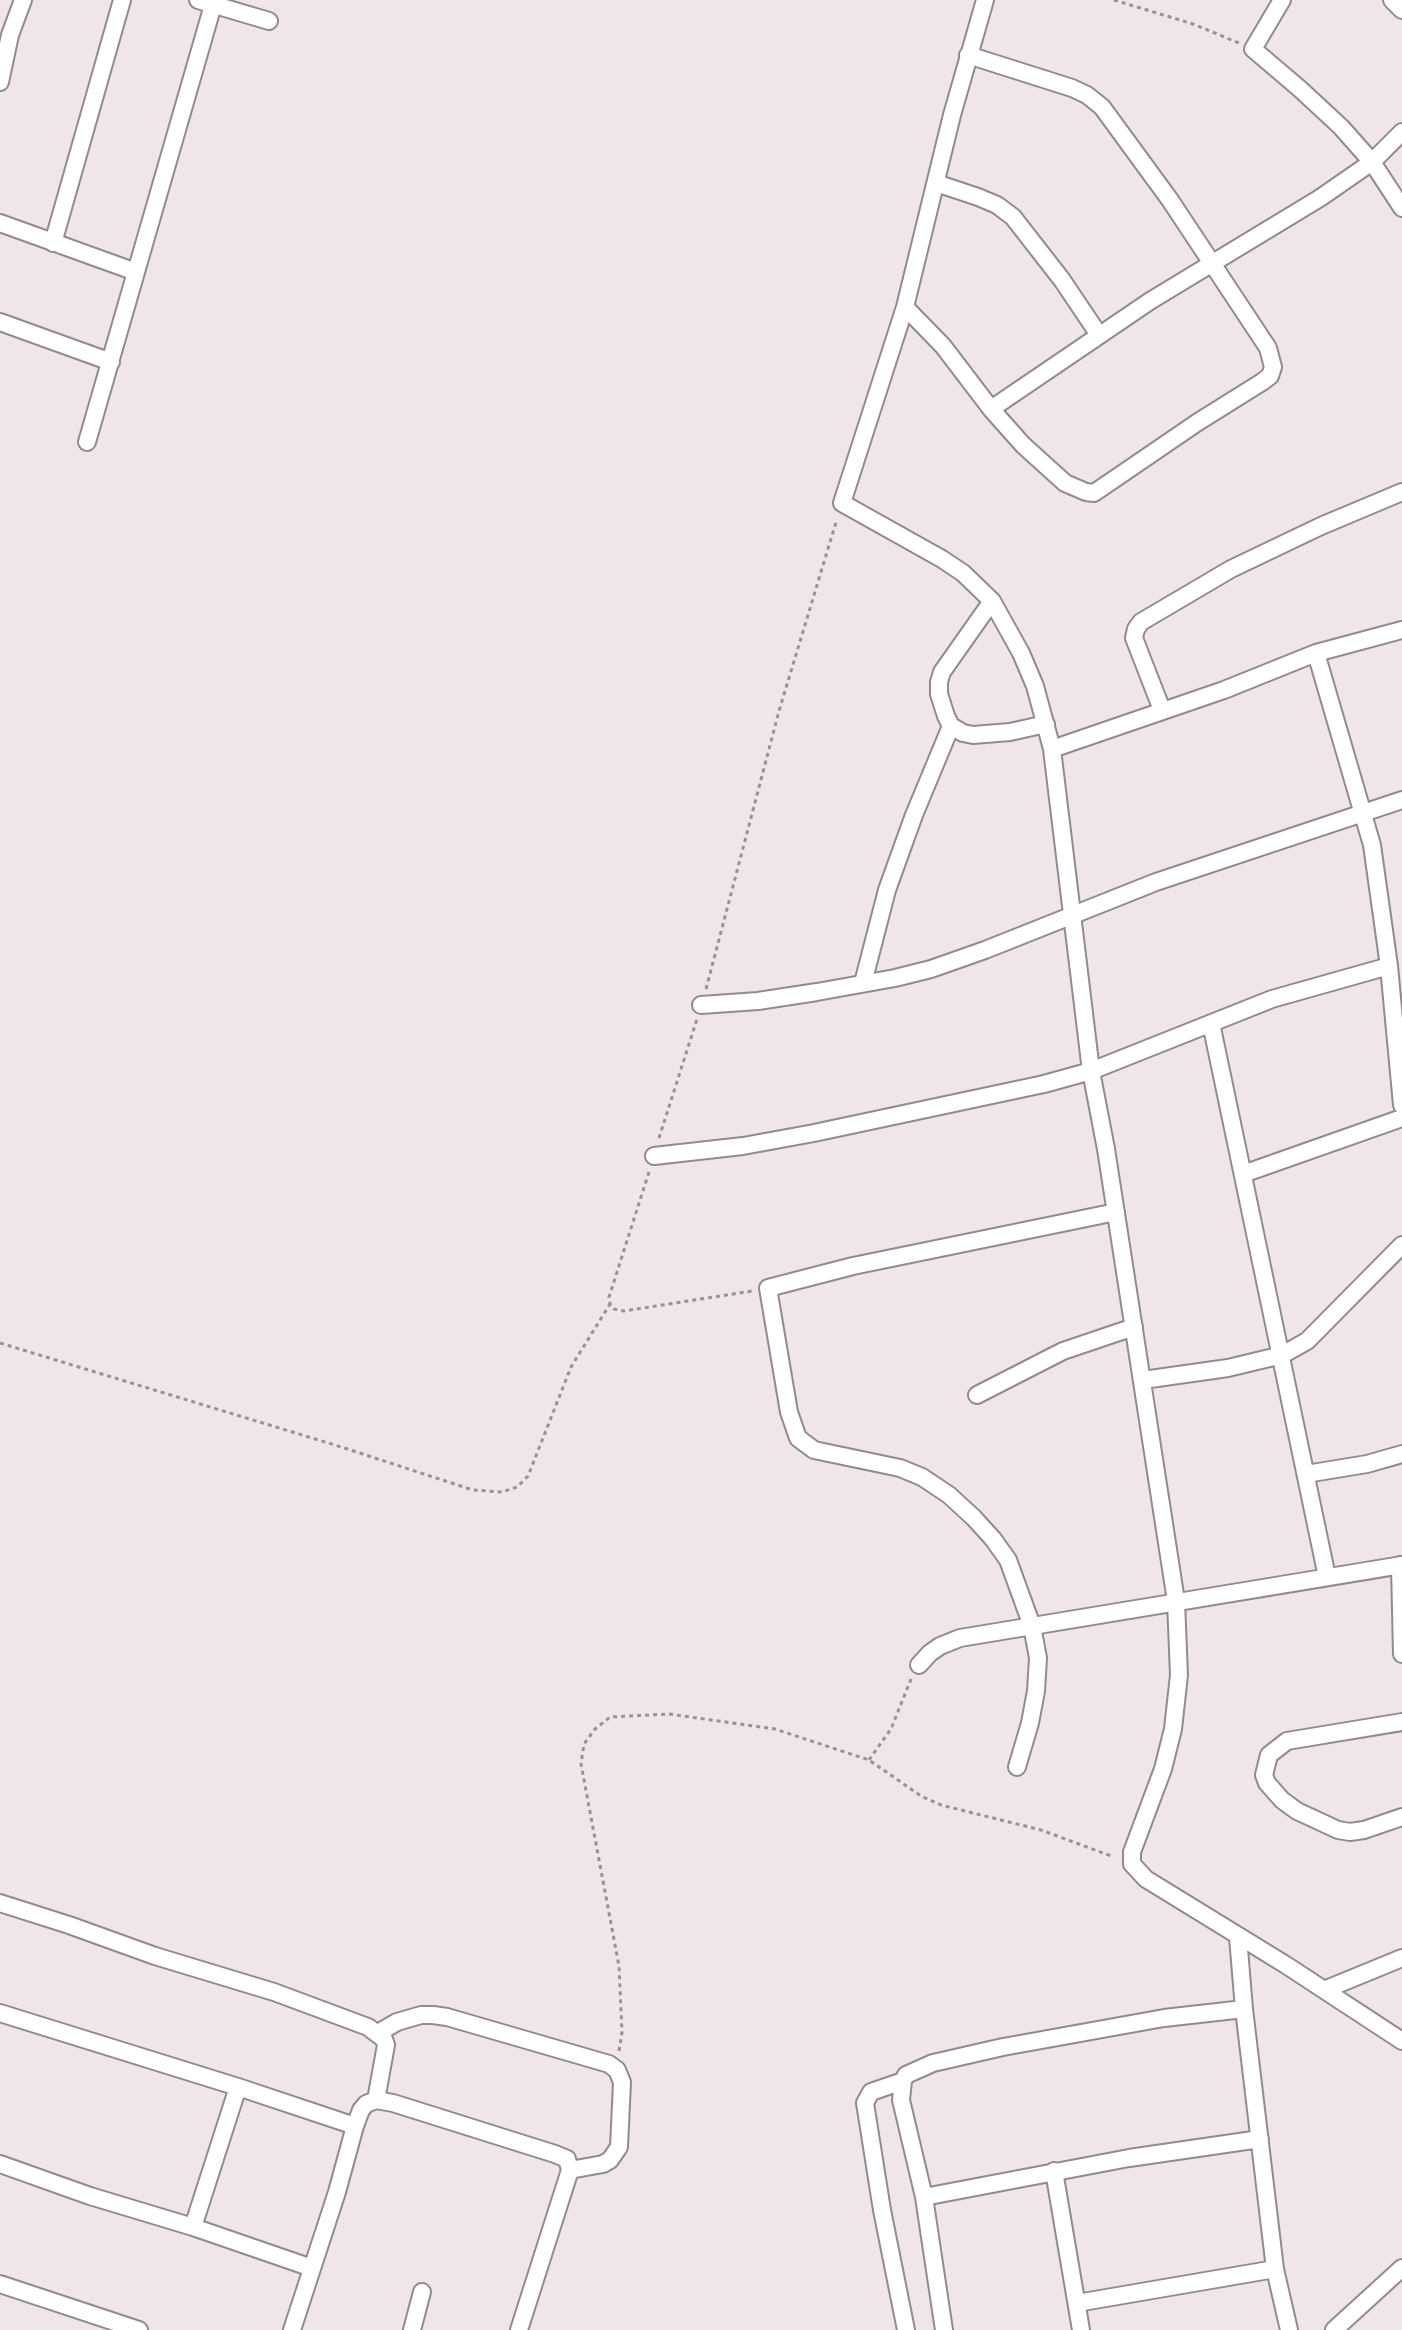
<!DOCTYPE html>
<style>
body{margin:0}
canvas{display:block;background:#efe5ea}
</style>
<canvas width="1402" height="2330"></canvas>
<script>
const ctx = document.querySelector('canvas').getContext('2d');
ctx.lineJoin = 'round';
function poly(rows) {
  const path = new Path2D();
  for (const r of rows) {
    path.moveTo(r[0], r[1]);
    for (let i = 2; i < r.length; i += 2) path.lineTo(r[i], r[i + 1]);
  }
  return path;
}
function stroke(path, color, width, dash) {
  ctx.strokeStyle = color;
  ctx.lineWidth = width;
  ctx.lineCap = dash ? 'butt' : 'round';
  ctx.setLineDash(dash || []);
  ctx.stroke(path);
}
const minor = poly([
 [198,0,269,21],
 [985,0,952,115,905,307,842,503,942,559,963,573,992,601,1021,653,1035,686,1052,749,1091,1071,1106,1149,1176,1601,1179,1675,1173,1729,1163,1769,1132,1852,1132,1864,1146,1879,1286,1965,1402,2041],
 [1282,0,1253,49,1300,89,1341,127,1372,162,1402,208],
 [1392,0,1402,10],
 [0,82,10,35,23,0],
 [936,183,978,197,997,205,1013,217,1062,280,1099,335],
 [0,223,136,272],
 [53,243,122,0],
 [905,307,943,346,991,409,1023,445,1065,483,1086,492,1094,493,1198,422,1262,382,1270,376,1273,367,1268,348,1170,200,1102,107,1087,95,1072,88,968,55],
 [0,322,111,362],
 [991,409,1150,301,1320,198,1372,162,1402,132],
 [87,442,213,5],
 [992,601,942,672,939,682,939,694,946,716,951,726,963,733,973,735,1010,732,1046,724],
 [1316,653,1372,845,1389,966,1402,1105],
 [1162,710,1134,638,1136,629,1141,622,1231,569,1321,526,1402,492],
 [1052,749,1224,690,1316,653,1402,630],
 [863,983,887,890,914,815,951,726],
 [701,1005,758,1001,817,992,895,978,931,969,985,950,1156,882,1402,800],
 [1211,1023,1327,1577],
 [654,1156,743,1146,814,1133,1044,1084,1091,1071,1272,999,1389,966],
 [1243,1174,1402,1118],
 [1143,1380,1228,1368,1282,1355,1307,1341,1402,1245],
 [977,1395,1063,1351,1134,1327],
 [1306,1474,1367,1464,1402,1454],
 [1400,1565,1402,1654],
 [919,1665,930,1653,940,1646,960,1638,1402,1565],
 [1402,1722,1287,1741,1269,1755,1264,1775,1267,1783,1282,1800,1297,1811,1338,1830,1350,1832,1364,1830,1402,1817],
 [1017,1767,1030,1723,1036,1691,1038,1658,1032,1626,1008,1560,993,1539,974,1518,949,1495,922,1477,900,1468,814,1450,798,1438,789,1412,768,1288,853,1266,1116,1212],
 [0,1903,69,1925,155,1956,274,1992,368,2027,384,2039,386,2045,376,2100],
 [1238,1937,1244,2009,1275,2269,1289,2330],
 [1324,1990,1402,1958],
 [0,2013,238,2087,355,2126],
 [378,2033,397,2022,421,2015,433,2015,447,2017,609,2064,617,2070,622,2082,619,2147,610,2160,603,2164,570,2170],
 [903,2081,871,2092,865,2103,882,2210,906,2330],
 [0,2164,90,2196,193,2227,312,2268],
 [1054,2171,1081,2330],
 [924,2197,1129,2158,1260,2139],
 [193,2227,238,2087],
 [0,2284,139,2330],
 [1077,2303,1275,2269],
 [292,2330,337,2192,355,2126,361,2110,366,2104,376,2100,393,2103,555,2154,567,2159,570,2170,519,2330],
 [412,2330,422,2292],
 [944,2330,924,2197,901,2100,903,2081,906,2075,933,2063,1003,2047,1164,2018,1244,2009],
 [1334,2330,1402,2268]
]);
stroke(minor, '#938a8f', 20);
stroke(poly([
 [1114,0,1193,24,1239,43],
 [706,989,779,711,837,519],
 [659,1138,697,1019],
 [649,1172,609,1297,610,1304,614,1309,624,1311,752,1291],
 [0,1343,335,1445,473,1490,502,1492,517,1487,528,1476,571,1367,610,1304],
 [869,1760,891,1729,911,1679],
 [619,2051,622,2032,619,1966,581,1764,584,1744,595,1729,610,1717,669,1714,775,1729,869,1760,921,1796,941,1805,1041,1830,1114,1857]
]), '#999195', 3, [4, 4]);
stroke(minor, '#fff', 16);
</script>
